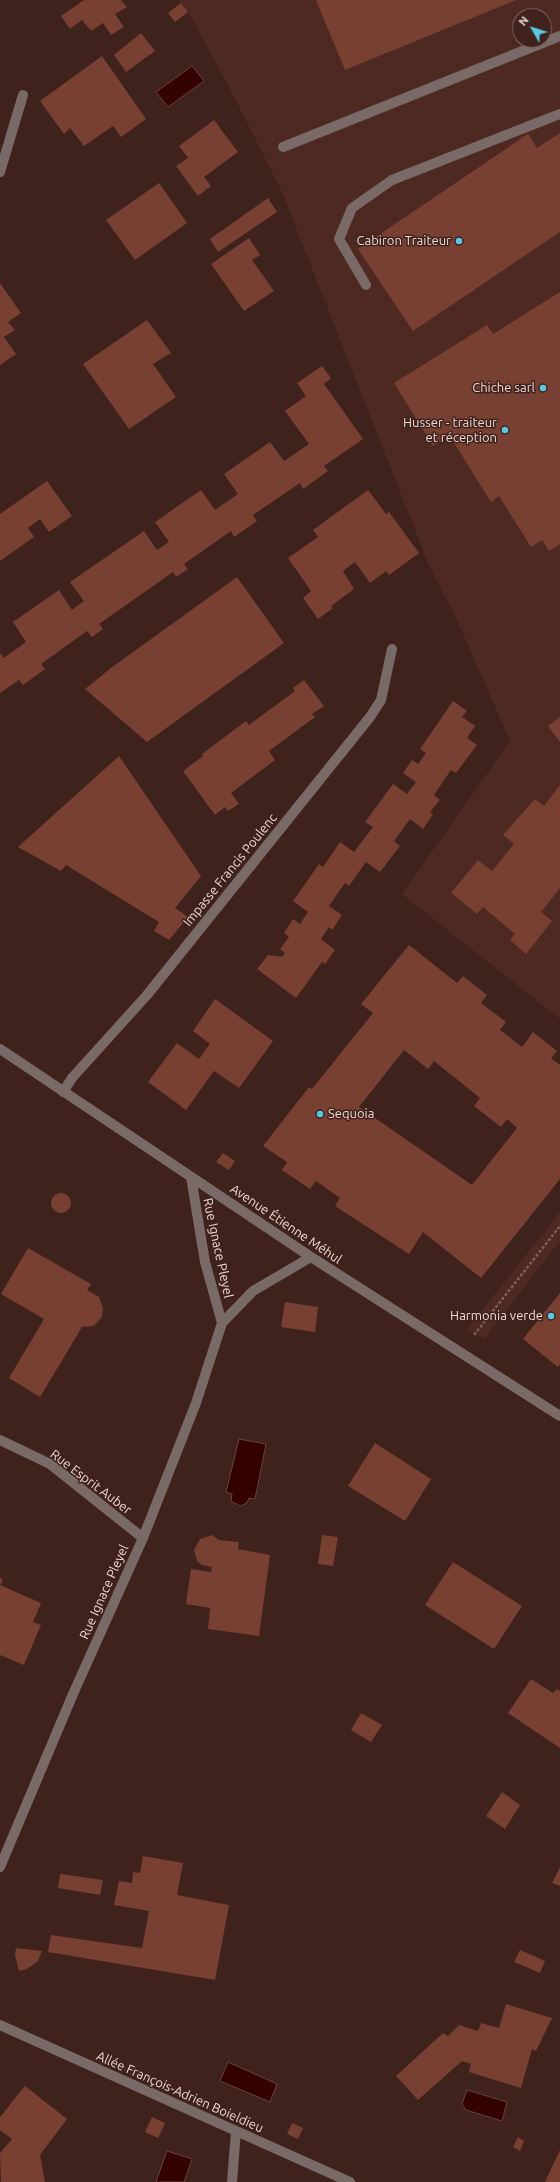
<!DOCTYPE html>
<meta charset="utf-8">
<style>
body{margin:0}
#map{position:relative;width:560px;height:2182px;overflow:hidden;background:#3f221b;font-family:Ubuntu,sans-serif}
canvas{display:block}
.north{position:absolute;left:512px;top:8px;width:40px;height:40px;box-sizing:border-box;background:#3f221b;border:1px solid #846b65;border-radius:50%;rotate:309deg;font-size:11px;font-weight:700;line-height:16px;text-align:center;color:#ecd8d3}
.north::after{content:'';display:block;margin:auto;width:14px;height:18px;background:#57c9e2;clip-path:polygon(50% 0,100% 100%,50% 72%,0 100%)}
</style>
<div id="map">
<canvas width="560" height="2182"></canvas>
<div class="north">N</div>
</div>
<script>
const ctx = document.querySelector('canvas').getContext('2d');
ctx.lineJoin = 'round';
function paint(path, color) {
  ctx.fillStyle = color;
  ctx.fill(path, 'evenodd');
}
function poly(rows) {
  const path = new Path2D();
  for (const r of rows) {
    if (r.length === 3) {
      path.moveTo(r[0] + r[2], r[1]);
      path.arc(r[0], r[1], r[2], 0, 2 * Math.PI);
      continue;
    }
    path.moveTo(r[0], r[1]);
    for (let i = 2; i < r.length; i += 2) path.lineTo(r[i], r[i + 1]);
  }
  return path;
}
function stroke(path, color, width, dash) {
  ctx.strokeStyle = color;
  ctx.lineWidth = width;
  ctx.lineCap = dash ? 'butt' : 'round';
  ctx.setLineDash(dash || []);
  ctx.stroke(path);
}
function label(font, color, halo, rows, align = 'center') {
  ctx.font = font + ' Ubuntu,sans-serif';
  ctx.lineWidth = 3;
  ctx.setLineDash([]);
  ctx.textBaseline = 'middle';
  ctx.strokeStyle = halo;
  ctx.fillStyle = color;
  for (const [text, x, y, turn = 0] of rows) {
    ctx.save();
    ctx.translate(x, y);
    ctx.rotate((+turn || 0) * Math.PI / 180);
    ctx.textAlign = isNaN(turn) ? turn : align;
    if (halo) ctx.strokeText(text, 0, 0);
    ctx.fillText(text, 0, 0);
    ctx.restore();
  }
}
paint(poly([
 [179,0,560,0,560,1019,402,894,510,741,457,620,430,568,281,190,226,81,188,12],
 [520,16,544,16,544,40,520,40],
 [560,1212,560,1241,484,1339,467,1329]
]), '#4d2921');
const water = poly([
 [192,66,204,81,168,107,156,92,192,66],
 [239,1439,266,1444,255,1499,249,1498,247,1503,240,1506,231,1501,232,1494,226,1492,239,1439],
 [228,2062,277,2084,270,2102,220,2081,228,2062],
 [467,2090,507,2102,502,2121,466,2110,462,2104,467,2090],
 [167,2151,192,2159,184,2182,156,2182,167,2151]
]);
paint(water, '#320100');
stroke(water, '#6a423f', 1);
paint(poly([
 [84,0,121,0,127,7,115,14,124,27,111,35,103,23,91,31,82,20,70,29,61,16],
 [316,0,516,0,345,70],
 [181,3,188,12,175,22,168,13],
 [141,33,155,51,126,72,114,55],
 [102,56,146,119,121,137,113,126,84,146,70,128,64,134,40,101],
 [214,120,238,152,204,177,211,186,198,196,176,166,188,158,179,146],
 [560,133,560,232,413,331,358,249,528,134,537,148],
 [159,183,187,223,135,260,106,220],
 [268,198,277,212,218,252,210,239],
 [249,238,260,255,252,260,274,291,244,311,211,264],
 [0,283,21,313,8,322,15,330,4,337,16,354,0,365],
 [560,292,560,544,549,551,542,540,531,547,499,496,491,502,449,435,433,446,394,383,487,325,493,334],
 [147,320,171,353,153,364,176,397,129,429,83,364],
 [322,366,331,378,324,384,363,439,324,466,328,471,303,489,300,483,253,515,257,521,234,537,231,531,184,564,188,569,176,577,173,572,99,624,103,629,92,637,87,631,41,664,45,669,23,685,19,680,0,693,0,653,4,658,26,642,13,622,59,590,72,610,84,601,70,582,144,531,157,550,169,542,155,522,201,490,215,510,238,494,224,474,270,442,284,461,309,444,285,411,306,396,297,383],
 [47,481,72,516,49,532,40,519,28,528,34,537,0,561,0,514],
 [368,490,386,514,389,512,419,553,389,575,386,571,370,583,355,562,343,571,354,589,331,606,333,608,318,619,303,598,311,591,288,558,318,537,313,530],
 [237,577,284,643,147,742,85,689,111,668],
 [304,680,324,706,312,714,315,717,269,751,275,760,231,793,239,804,228,811,225,807,215,815,183,771,203,756,202,754,246,721,249,725,295,691,293,688],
 [453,701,467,711,462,717,475,726,467,738,477,745,456,773,451,770,434,795,440,800,430,812,433,814,423,829,410,819,394,841,400,846,380,872,366,862,349,886,345,883,329,906,342,915,332,930,329,927,321,939,335,950,325,964,322,962,296,998,257,969,268,955,282,957,285,953,280,949,289,937,284,933,293,919,300,924,308,912,293,901,319,864,323,867,340,842,354,852,373,827,365,822,393,784,407,794,416,782,403,773,412,760,418,764,426,753,420,749],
 [560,717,560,742,548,726],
 [119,756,201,876,175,908,188,917,169,940,154,931,159,922,66,865,61,871,18,847],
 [560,785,560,888,541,912,552,921,526,954,510,940,515,934,483,907,477,914,451,893,478,860,492,871,514,844,503,835,535,799,544,806],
 [409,945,457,983,463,976,487,995,481,1003,506,1022,500,1030,522,1047,533,1032,557,1051,551,1058,560,1065,560,1179,481,1278,423,1232,409,1254,335,1206,340,1198,316,1181,310,1189,282,1170,287,1162,263,1146,309,1087,312,1089,373,1013,361,1004],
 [404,1050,428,1069,434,1061,459,1081,480,1098,474,1106,501,1127,507,1119,517,1128,472,1185,359,1107],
 [215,999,273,1041,239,1088,214,1071,186,1110,148,1082,177,1043,199,1059,210,1044,193,1031],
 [223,1153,235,1161,229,1170,216,1162],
 [61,1203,10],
 [28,1248,91,1284,87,1290,99,1297,103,1309,102,1317,96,1324,93,1326,82,1327,40,1397,9,1378,44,1319,1,1294],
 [560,1293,560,1364,558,1367,523,1339],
 [285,1302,318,1307,315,1332,281,1327],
 [375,1443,431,1479,405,1521,348,1486],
 [212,1535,219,1540,239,1542,238,1549,270,1555,259,1636,208,1629,210,1608,186,1604,191,1569,211,1572,212,1567,202,1565,197,1561,194,1550,200,1539],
 [322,1535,338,1537,333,1566,318,1564],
 [453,1562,522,1606,494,1649,425,1605],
 [0,1577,3,1581,0,1585,41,1603,33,1622,41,1625,24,1665,0,1655],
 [531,1679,553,1693,557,1689,560,1691,560,1748,508,1713],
 [361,1713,382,1725,371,1742,351,1730],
 [502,1792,520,1805,505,1829,486,1816],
 [143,1856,183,1863,177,1895,229,1905,215,1980,48,1952,51,1935,142,1948,149,1911,114,1905,119,1881,132,1883,133,1872,140,1873],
 [560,1867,560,1886,552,1883],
 [60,1874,103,1880,100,1895,58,1888],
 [16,1948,42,1951,38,1961,27,1969,19,1971,15,1955],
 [520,1950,545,1961,540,1973,514,1962],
 [506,2004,552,2018,536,2051,532,2049,521,2088,469,2072,471,2064,462,2061,418,2100,396,2076,443,2033,448,2036,459,2025,478,2031,481,2023,499,2028],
 [25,2086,67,2119,40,2155,45,2182,1,2182,0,2153,12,2139,0,2130,0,2117],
 [152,2117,165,2123,158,2138,145,2132],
 [292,2123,303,2128,298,2139,287,2134],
 [518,2137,524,2141,520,2151,513,2147],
 [560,2150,560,2182,545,2182]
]), '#784033');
stroke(poly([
 [474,1335,560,1226]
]), '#7a605a', 2.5, [3, 2]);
stroke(poly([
 [283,147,560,36],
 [0,172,23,95],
 [366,285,339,239,352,208,392,180,560,114],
 [0,1049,311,1257,560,1416],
 [63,1092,72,1078,147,995,370,717,381,700,392,649],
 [191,1177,205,1262,222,1323],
 [0,1440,50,1464,143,1538],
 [0,1867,73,1694,143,1538,196,1403,222,1323,253,1291,311,1257],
 [0,2025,350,2182],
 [232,2182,236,2131]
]), '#7a6a67', 10);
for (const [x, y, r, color] of [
 [459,241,4,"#57c9e2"],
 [543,388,4,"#57c9e2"],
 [505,430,4,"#57c9e2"],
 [320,1114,4,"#57c9e2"],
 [551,1316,4,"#57c9e2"]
]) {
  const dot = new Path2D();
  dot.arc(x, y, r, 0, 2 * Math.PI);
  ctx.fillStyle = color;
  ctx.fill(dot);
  stroke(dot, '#3f221b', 1.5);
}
label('13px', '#ecd8d3', '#3f221b', [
 ["Cabiron Traiteur",451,241],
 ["Chiche sarl",535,388],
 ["Husser - traiteur",497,423],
 ["et réception",497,438],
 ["Sequoia",328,1114,"left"],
 ["Harmonia verde",543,1316]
], 'right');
label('13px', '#ecd8d3', '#3f221b', [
 ["Impasse Francis Poulenc",230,870,-51],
 ["Avenue Étienne Méhul",286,1224,34],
 ["Rue Ignace Pleyel",218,1248,78],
 ["Rue Esprit Auber",91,1482,37],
 ["Rue Ignace Pleyel",104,1592,-66],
 ["Allée François-Adrien Boieldieu",180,2092,24]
]);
</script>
